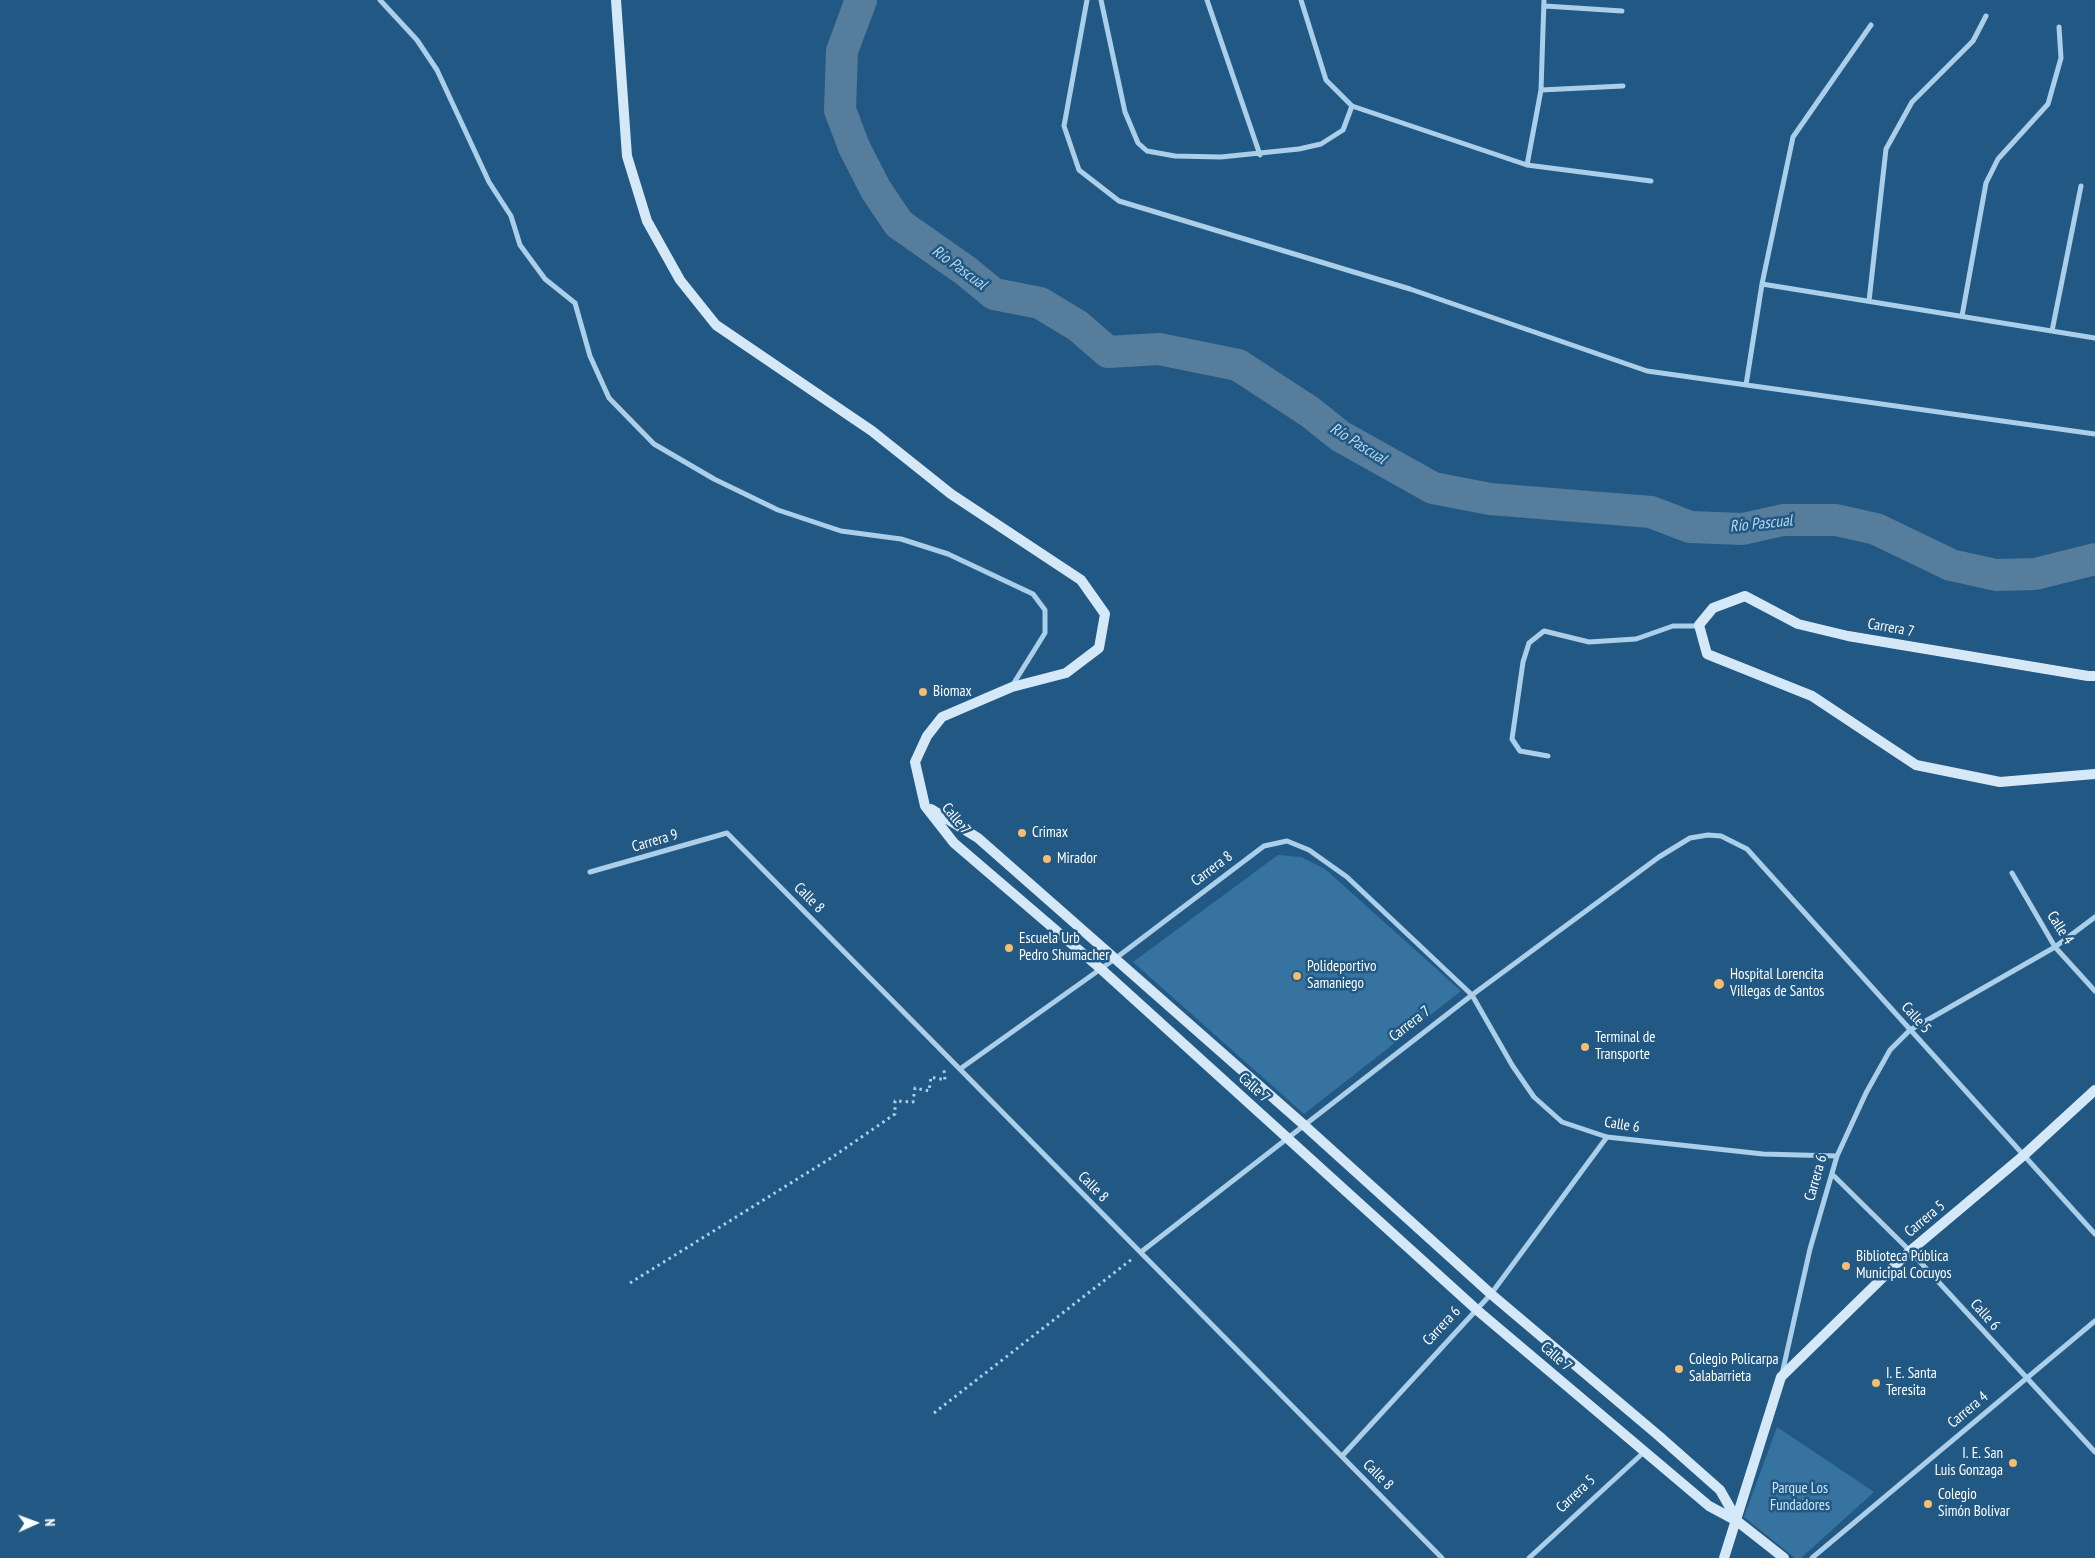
<!DOCTYPE html>
<meta charset="utf-8">
<style>
body{margin:0}
#map{position:relative;width:2095px;height:1558px;overflow:hidden;background:#225984;font-family:"PT Sans Narrow",sans-serif}
canvas{display:block}
.north{position:absolute;left:10px;top:1498px;width:50px;height:50px;-webkit-text-stroke:4px #225984;paint-order:stroke;rotate:88deg;font-size:14px;font-weight:700;line-height:20px;text-align:center;color:#fff}
.north::after{content:'';display:block;margin:auto;width:18px;height:22px;background:#fff;clip-path:polygon(50% 0,100% 100%,50% 72%,0 100%)}
</style>
<div id="map">
<canvas width="2095" height="1558"></canvas>
<div class="north">N</div>
</div>
<script>
const ctx = document.querySelector('canvas').getContext('2d');
ctx.lineJoin = 'round';
function paint(path, color) {
  ctx.fillStyle = color;
  ctx.fill(path, 'evenodd');
}
function poly(rows) {
  const path = new Path2D();
  for (const r of rows) {
    path.moveTo(r[0], r[1]);
    for (let i = 2; i < r.length; i += 2) path.lineTo(r[i], r[i + 1]);
  }
  return path;
}
function stroke(path, color, width, dash) {
  ctx.strokeStyle = color;
  ctx.lineWidth = width;
  ctx.lineCap = dash ? 'butt' : 'round';
  ctx.setLineDash(dash || []);
  ctx.stroke(path);
}
function label(font, color, halo, rows, align = 'center') {
  ctx.font = font + ' "PT Sans Narrow",sans-serif';
  ctx.lineWidth = 5;
  ctx.setLineDash([]);
  ctx.textBaseline = 'middle';
  ctx.strokeStyle = halo;
  ctx.fillStyle = color;
  for (const [text, x, y, turn = 0] of rows) {
    ctx.save();
    ctx.translate(x, y);
    ctx.rotate((+turn || 0) * Math.PI / 180);
    ctx.textAlign = isNaN(turn) ? turn : align;
    if (halo) ctx.strokeText(text, 0, 0);
    ctx.fillText(text, 0, 0);
    ctx.restore();
  }
}
paint(poly([
 [1278,855,1301,857,1325,869,1461,991,1304,1114,1133,962],
 [1777,1427,1874,1492,1801,1558,1795,1558,1744,1517]
]), '#3673a1');
stroke(poly([
 [861,0,842,51,840,110,854,147,876,190,899,224,966,271,994,294,1040,303,1078,326,1108,352,1159,349,1238,365,1310,412,1340,436,1433,488,1490,499,1651,512,1690,527,1743,529,1783,520,1836,520,1876,529,1951,565,1996,575,2035,574,2095,559]
]), '#567d9b', 32);
stroke(poly([
 [630,1283,831,1158,895,1114,895,1101,913,1102,915,1088,929,1091,931,1077,945,1080,944,1070],
 [934,1413,1132,1259]
]), '#abcee9', 3, [2.5, 4]);
stroke(poly([
 [380,0,417,40,437,70,489,182,511,216,520,245,545,279,575,303,590,356,609,398,654,444,714,479,778,510,841,531,901,539,948,554,1033,594,1045,610,1045,633,1012,686],
 [1087,0,1064,126,1079,170,1119,201,1410,289,1647,371,2095,434],
 [1101,0,1125,112,1138,143,1147,151,1175,156,1221,157,1299,149,1321,144,1343,130,1352,106],
 [1207,0,1260,155],
 [1301,0,1326,80,1352,106,1527,165,1651,181],
 [1545,6,1622,11],
 [1541,90,1623,86],
 [1527,165,1541,90,1544,0],
 [1762,284,2095,338],
 [1869,301,1886,149,1912,102,1973,41,1986,16],
 [1962,316,1986,183,1998,159,2048,104,2061,58,2059,27],
 [2052,331,2081,186],
 [1746,385,1762,284,1793,137,1871,25],
 [1548,756,1520,751,1512,739,1523,662,1529,643,1544,631,1589,642,1636,639,1673,626,1699,626],
 [590,872,727,833,1442,1558],
 [2012,873,2055,947,2095,991],
 [960,1069,1116,958,1264,846,1287,841,1309,850,1347,877,1472,995,1512,1065,1534,1097,1562,1122,1607,1137,1763,1154,1837,1156],
 [1833,1175,1910,1251,2095,1452],
 [1141,1252,1472,995,1659,857,1690,838,1708,835,1721,836,1747,849,2095,1234],
 [1782,1374,1810,1249,1837,1156,1866,1093,1890,1050,1910,1030,2055,947,2095,917],
 [1342,1456,1491,1294,1607,1137],
 [1529,1558,1644,1452],
 [1812,1558,2095,1321]
]), '#abcee9', 5);
stroke(poly([
 [616,0,627,156,647,221,680,280,716,325,872,431,951,494,1081,580,1105,614,1099,648,1066,673,1012,687,942,717,927,736,915,762,925,806,954,843,1101,969,1477,1310,1709,1506,1737,1521,1784,1558],
 [2095,676,2088,676,1848,636,1798,624,1745,596,1713,608,1699,625,1707,654,1812,696,1916,765,2000,782,2095,774],
 [931,809,978,838,1304,1125,1491,1294,1659,1436,1720,1490,1737,1520],
 [1724,1558,1781,1377,1910,1251,2023,1156,2095,1090]
]), '#d5e8f7', 10);
for (const [x, y, r, color] of [
 [923,692,5,"#f5bd6d"],
 [1022,833,5,"#f5bd6d"],
 [1047,859,5,"#f5bd6d"],
 [1009,948,5,"#f5bd6d"],
 [1297,976,5,"#f5bd6d"],
 [1719,984,6,"#f5bd6d"],
 [1585,1047,5,"#f5bd6d"],
 [1846,1266,5,"#f5bd6d"],
 [1679,1369,5,"#f5bd6d"],
 [1876,1383,5,"#f5bd6d"],
 [2013,1463,5,"#f5bd6d"],
 [1928,1504,5,"#f5bd6d"]
]) {
  const dot = new Path2D();
  dot.arc(x, y, r, 0, 2 * Math.PI);
  ctx.fillStyle = color;
  ctx.fill(dot);
  stroke(dot, '#225984', 2);
}
label('15px', '#fff', '#225984', [
 ["Carrera 7",1891,628,10],
 ["Calle 7",956,819,50],
 ["Carrera 9",655,841,-16],
 ["Carrera 8",1212,869,-37],
 ["Calle 8",809,898,45],
 ["Calle 4",2060,928,57],
 ["Calle 5",1916,1018,48],
 ["Carrera 7",1410,1024,-38],
 ["Calle 7",1254,1088,42],
 ["Calle 6",1622,1125,9],
 ["Carrera 6",1816,1178,-74],
 ["Calle 8",1093,1187,45],
 ["Carrera 5",1925,1219,-40],
 ["Calle 6",1985,1315,48],
 ["Carrera 6",1442,1326,-47],
 ["Calle 7",1556,1357,41],
 ["Carrera 4",1968,1410,-40],
 ["Calle 8",1378,1475,45],
 ["Carrera 5",1576,1494,-43]
]);
label('15px', '#fff', '#225984', [
 ["Biomax",933,692],
 ["Crimax",1032,833],
 ["Mirador",1057,859],
 ["Escuela Urb",1019,939],
 ["Pedro Shumacher",1019,956],
 ["Polideportivo",1307,967],
 ["Samaniego",1307,984],
 ["Hospital Lorencita",1730,975],
 ["Villegas de Santos",1730,992],
 ["Terminal de",1595,1038],
 ["Transporte",1595,1055],
 ["Biblioteca Pública",1856,1257],
 ["Municipal Cocuyos",1856,1274],
 ["Colegio Policarpa",1689,1360],
 ["Salabarrieta",1689,1377],
 ["I. E. Santa",1886,1374],
 ["Teresita",1886,1391],
 ["I. E. San",2003,1454,"right"],
 ["Luis Gonzaga",2003,1471,"right"],
 ["Colegio",1938,1495],
 ["Simón Bolívar",1938,1512]
], 'left');
label('15px', '#cfe6f7', '#225984', [
 ["Parque Los",1800,1489],
 ["Fundadores",1800,1506]
]);
label('italic 16px', '#b6d8f0', '#225984', [
 ["Río Pascual",959,268,36],
 ["Río Pascual",1358,444,32],
 ["Río Pascual",1761,524,-6]
]);
</script>
